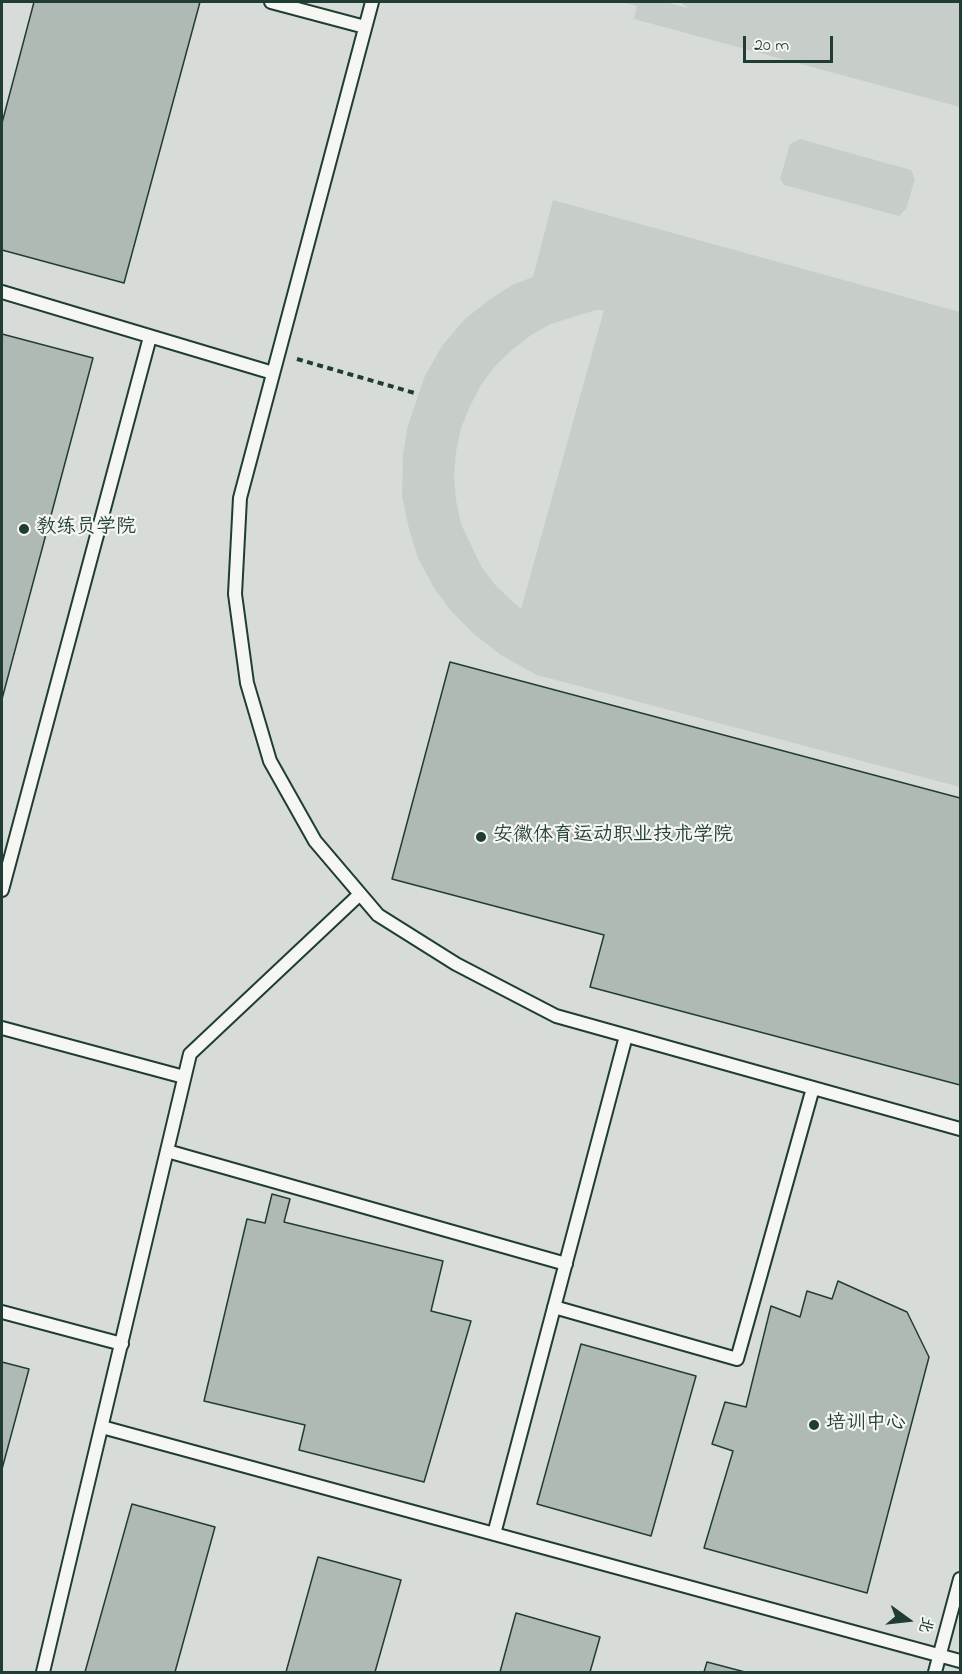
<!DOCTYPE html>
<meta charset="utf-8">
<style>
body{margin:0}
#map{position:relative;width:962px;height:1674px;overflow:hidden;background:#e9ebe7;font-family:"Indie Flower","LXGW WenKai TC",sans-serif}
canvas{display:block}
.frame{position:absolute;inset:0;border:3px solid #1f3d34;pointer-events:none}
.north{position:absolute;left:878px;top:1590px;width:60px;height:60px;-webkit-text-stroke:4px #f6f6f2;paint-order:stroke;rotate:105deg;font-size:16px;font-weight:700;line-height:24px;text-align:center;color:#1f3d34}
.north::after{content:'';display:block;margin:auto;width:21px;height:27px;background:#1f3d34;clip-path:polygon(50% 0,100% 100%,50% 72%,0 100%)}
.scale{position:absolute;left:743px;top:36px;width:90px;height:27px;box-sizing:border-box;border:3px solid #1f3d34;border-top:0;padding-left:8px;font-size:18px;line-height:21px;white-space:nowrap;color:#1f3d34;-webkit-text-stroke:4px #f6f6f2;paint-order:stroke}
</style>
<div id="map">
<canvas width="962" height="1674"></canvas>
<div class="frame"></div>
<div class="north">北</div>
<div class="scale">20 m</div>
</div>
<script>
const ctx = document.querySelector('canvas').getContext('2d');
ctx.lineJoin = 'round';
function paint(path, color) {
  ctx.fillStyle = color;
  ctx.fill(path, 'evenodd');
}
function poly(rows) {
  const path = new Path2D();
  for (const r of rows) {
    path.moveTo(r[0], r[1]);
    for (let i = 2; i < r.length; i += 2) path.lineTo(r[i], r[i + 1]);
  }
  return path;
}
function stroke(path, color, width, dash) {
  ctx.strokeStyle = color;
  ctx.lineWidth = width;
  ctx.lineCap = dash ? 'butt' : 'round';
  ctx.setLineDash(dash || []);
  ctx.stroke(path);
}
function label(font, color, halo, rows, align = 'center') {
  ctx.font = font + ' "Indie Flower","LXGW WenKai TC",sans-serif';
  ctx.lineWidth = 4.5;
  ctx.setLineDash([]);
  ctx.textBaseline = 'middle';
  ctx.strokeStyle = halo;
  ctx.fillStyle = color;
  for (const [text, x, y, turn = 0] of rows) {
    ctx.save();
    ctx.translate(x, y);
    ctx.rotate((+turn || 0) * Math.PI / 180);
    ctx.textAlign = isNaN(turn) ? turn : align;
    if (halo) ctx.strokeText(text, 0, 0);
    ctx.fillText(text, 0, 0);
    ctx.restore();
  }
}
paint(poly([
 [2,2,960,2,960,1672,2,1672]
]), '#d8dcd8');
paint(poly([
 [623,2,665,2,688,8,680,2,960,2,960,107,634,19,637,6],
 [800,139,911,170,915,179,906,209,899,216,784,185,780,179,790,144],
 [553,200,960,312,960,787,537,675,501,655,475,635,452,612,434,588,418,558,409,529,402,496,403,455,408,425,425,376,442,346,465,319,489,300,512,285,533,277],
 [596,310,604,310,521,609,497,587,482,568,461,524,456,500,454,476,456,452,461,428,470,406,481,385,495,366,512,350,531,335,551,324]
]), '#c7cec9');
const building = poly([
 [32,2,200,2,124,283,2,250,2,123,34,2,32,2],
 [2,334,93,358,2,699,2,334],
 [450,662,960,798,960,1085,590,987,604,935,392,879,450,662],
 [272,1194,290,1199,284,1222,443,1261,431,1311,471,1321,424,1482,299,1450,305,1425,204,1401,247,1219,265,1223,272,1194],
 [838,1281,907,1312,929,1357,867,1593,704,1548,733,1451,712,1444,725,1402,746,1407,771,1306,800,1317,807,1291,832,1299,838,1281],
 [581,1344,696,1376,651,1536,537,1504,581,1344],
 [2,1362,29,1369,2,1469,2,1362],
 [132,1504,215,1527,175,1672,85,1672,132,1504],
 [318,1557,401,1580,375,1672,286,1672,318,1557],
 [516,1613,600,1637,590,1672,500,1672,516,1613],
 [707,1662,745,1672,704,1672,707,1662]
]);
paint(building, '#b0bab5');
stroke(building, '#1f3d34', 1.5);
const service = poly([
 [271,2,365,27],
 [372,2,240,498,235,594,247,683,270,761,315,841,378,915,456,964,556,1016,960,1129],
 [2,292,273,373],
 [2,890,150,337],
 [2,1028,184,1077],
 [167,1151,566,1264],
 [554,1307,737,1359,813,1088],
 [2,1312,122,1344],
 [102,1427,960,1661],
 [494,1534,626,1036],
 [43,1672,190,1054,360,894],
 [935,1672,960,1579]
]);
stroke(service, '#1f3d34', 16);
stroke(poly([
 [297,359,418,394]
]), '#1f3d34', 4, [6, 4.5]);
stroke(service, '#f6f6f2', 12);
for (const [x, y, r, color] of [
 [24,529,6,"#1f3d34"],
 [481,837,6,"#1f3d34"],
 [814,1425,6,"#1f3d34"]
]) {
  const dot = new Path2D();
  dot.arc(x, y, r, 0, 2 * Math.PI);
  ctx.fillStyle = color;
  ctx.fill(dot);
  stroke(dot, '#f6f6f2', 2);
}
label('20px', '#1f3d34', '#f6f6f2', [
 ["教练员学院",36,529],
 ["安徽体育运动职业技术学院",493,837],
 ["培训中心",826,1425]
], 'left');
</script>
